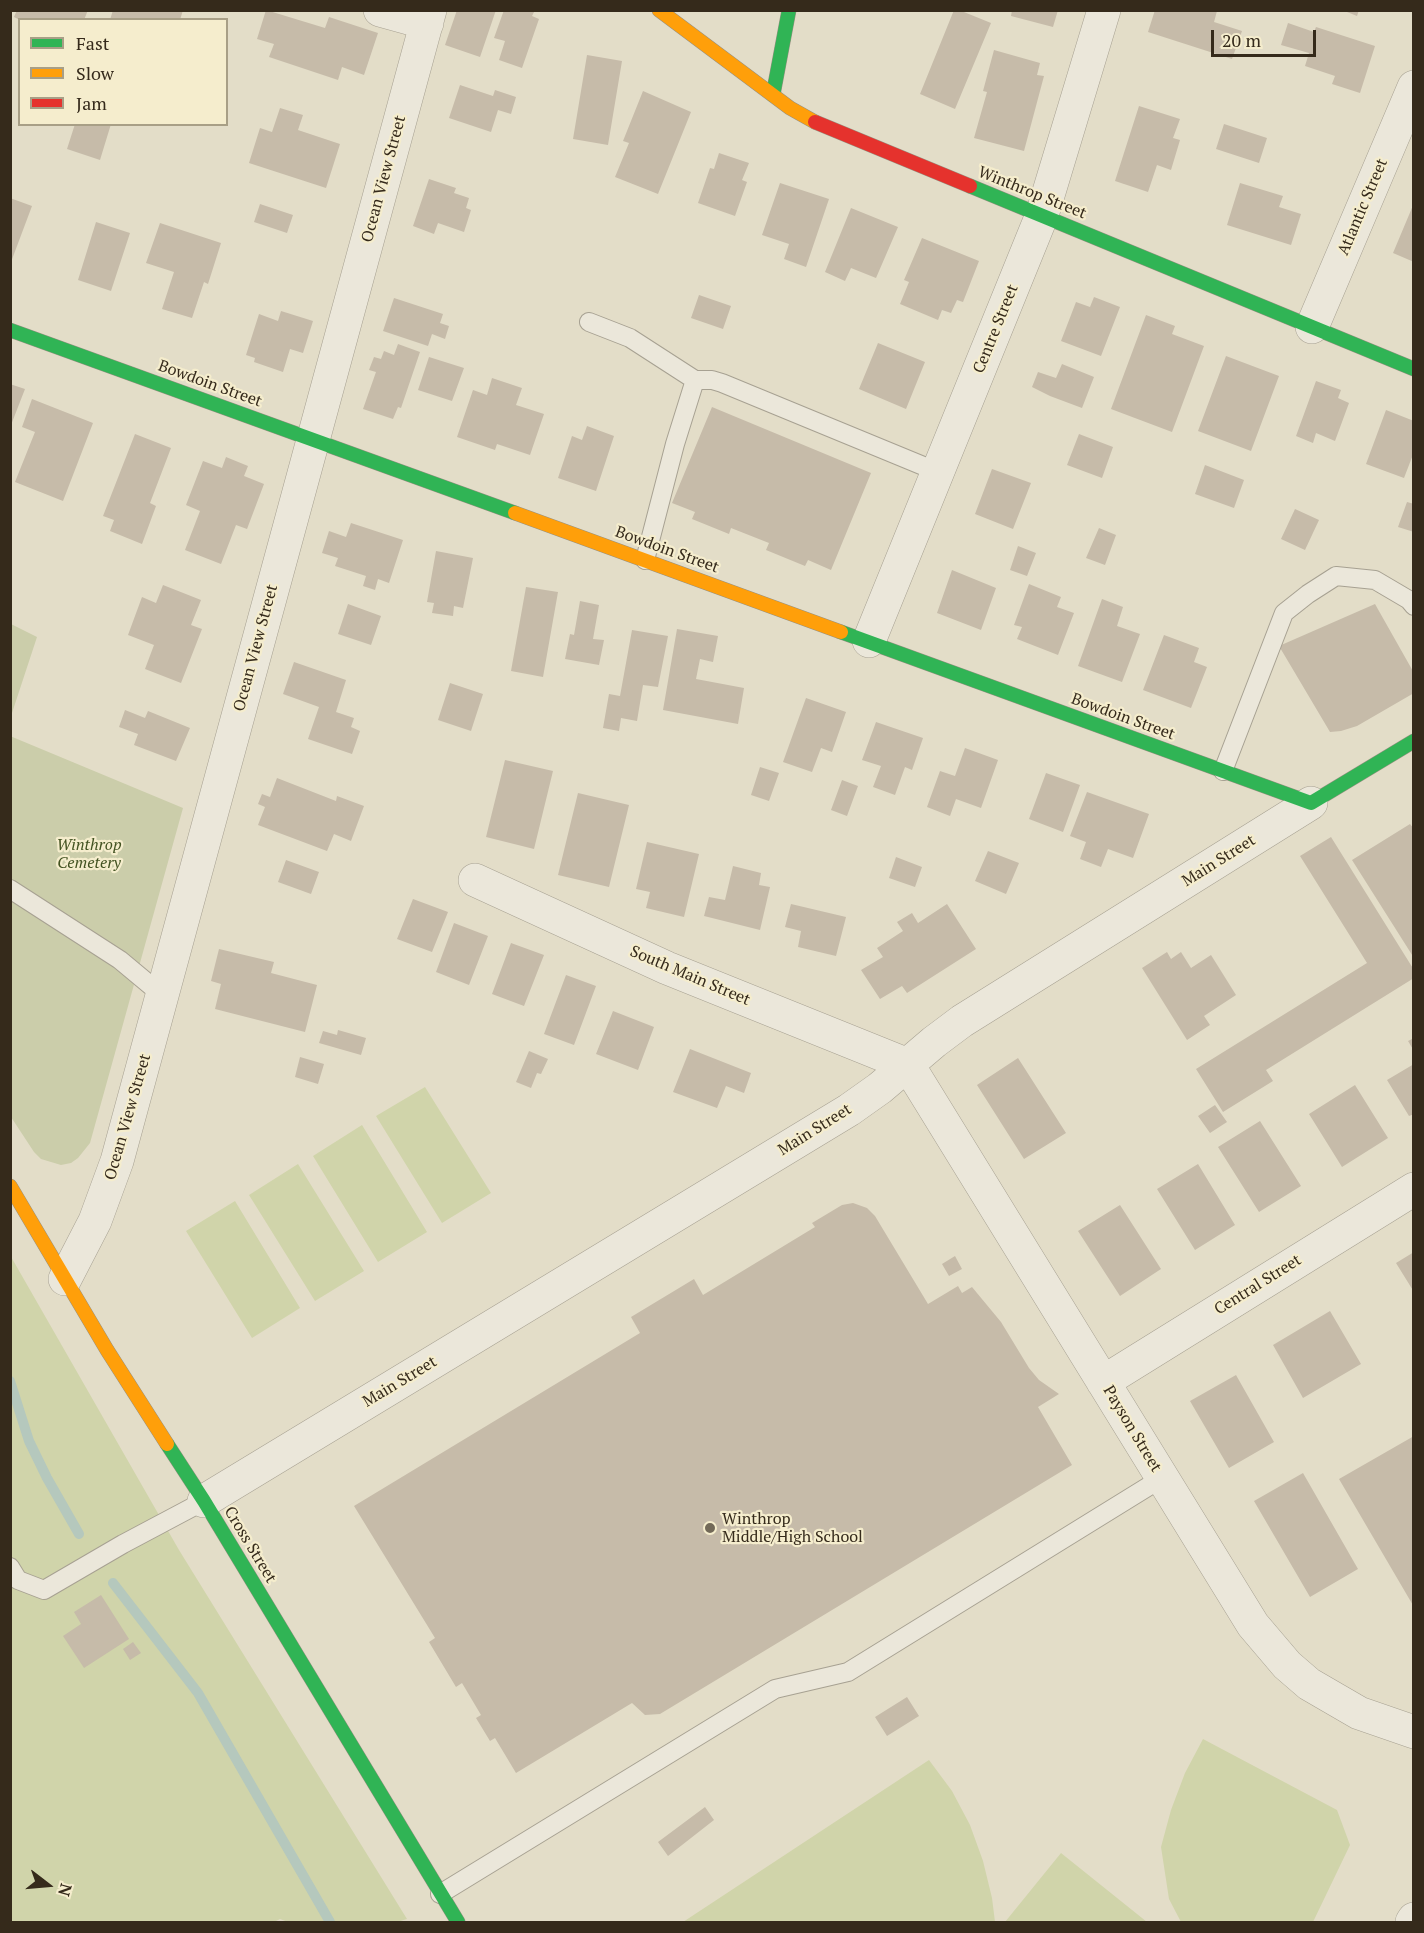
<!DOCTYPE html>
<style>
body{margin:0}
#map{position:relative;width:1424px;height:1933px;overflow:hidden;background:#e3ddc8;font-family:"PT Serif",serif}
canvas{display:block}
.frame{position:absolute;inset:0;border:12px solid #352a1b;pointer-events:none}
.legend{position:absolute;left:18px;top:18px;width:210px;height:108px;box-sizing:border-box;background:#f5edcd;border:2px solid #a89f86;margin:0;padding:8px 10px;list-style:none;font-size:18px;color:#352a1b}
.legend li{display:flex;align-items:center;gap:12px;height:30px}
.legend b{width:30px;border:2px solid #a89f86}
.north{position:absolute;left:18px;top:1855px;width:60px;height:60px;-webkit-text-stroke:4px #f5edcd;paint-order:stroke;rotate:106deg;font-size:16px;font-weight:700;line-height:24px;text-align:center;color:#352a1b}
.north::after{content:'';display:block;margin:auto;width:21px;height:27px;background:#352a1b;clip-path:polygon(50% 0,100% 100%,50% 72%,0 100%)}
.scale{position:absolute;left:1211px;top:30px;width:105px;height:27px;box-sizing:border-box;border:3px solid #352a1b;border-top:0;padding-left:8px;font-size:18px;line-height:21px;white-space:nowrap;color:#352a1b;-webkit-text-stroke:4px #f5edcd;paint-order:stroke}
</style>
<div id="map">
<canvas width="1424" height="1933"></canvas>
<div class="frame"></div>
<ul class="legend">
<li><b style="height:8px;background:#30b455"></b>Fast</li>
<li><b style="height:8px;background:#ff9f0a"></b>Slow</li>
<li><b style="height:8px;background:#e5322d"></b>Jam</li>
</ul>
<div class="north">N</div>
<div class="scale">20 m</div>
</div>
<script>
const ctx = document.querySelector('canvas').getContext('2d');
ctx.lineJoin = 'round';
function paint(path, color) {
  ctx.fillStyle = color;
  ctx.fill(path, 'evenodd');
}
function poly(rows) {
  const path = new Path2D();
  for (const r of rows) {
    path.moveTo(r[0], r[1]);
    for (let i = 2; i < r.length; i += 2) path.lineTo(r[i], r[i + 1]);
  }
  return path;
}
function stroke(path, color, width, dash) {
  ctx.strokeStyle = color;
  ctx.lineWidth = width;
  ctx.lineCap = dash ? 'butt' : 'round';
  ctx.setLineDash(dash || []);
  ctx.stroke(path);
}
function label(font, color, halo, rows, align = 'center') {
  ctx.font = font + ' "PT Serif",serif';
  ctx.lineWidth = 4.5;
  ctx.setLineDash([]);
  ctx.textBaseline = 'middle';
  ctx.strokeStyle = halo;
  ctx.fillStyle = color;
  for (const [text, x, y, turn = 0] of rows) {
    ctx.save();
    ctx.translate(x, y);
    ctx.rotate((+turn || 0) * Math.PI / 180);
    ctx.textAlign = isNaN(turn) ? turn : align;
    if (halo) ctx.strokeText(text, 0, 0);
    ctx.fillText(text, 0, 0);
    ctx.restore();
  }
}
paint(poly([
 [425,1087,491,1193,442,1223,376,1116],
 [362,1125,427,1232,378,1262,313,1156],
 [298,1164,364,1271,315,1301,249,1195],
 [235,1201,300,1308,252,1338,186,1231],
 [10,1255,179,1550,407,1919,397,1922,288,1922,280,1919,274,1922,11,1922],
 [1203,1739,1337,1810,1350,1845,1313,1922,1181,1922,1169,1899,1161,1847,1171,1810,1185,1773],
 [929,1760,952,1791,970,1825,983,1861,992,1898,995,1922,683,1922],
 [1061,1853,1147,1922,1005,1922]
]), '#d0d4aa');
paint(poly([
 [11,624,37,637,11,716],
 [10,736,183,808,90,1143,78,1158,71,1163,61,1165,41,1159,34,1152,11,1117]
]), '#cbcdaa');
stroke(poly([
 [10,1381,29,1441,47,1478,79,1534],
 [113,1583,198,1693,330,1922]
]), '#b5c8bd', 10);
paint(poly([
 [17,10,88,10,84,20,20,20,14,17],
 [113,10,183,10,180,20,110,20],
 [266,10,325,28,329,17,378,33,364,75,342,67,338,80,269,57,274,44,257,39],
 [457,10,496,10,480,57,445,45],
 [504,10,535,10,532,16,539,19,522,68,499,60,505,41,494,38],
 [954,10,959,10,991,23,955,109,920,94],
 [1012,10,1058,10,1053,27,1011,16],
 [1155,10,1217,11,1214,22,1242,31,1232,59,1148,32],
 [1342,10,1359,10,1357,16],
 [1288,23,1314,32,1316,27,1375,46,1360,93,1332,84,1335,76,1305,66,1309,53,1281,45],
 [994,50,1040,63,1037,75,1044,76,1024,151,974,138,987,92,983,91],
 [587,55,622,61,608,145,573,139],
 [460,85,493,96,495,90,516,97,511,114,498,110,491,132,449,118],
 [643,91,691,112,658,194,615,177,629,143,623,141],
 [1139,106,1180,119,1173,138,1180,140,1171,170,1157,165,1148,192,1115,181],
 [280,108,303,115,298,130,340,144,326,188,249,163,260,128,272,132],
 [75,124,111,124,100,160,67,149],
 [1224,124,1267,138,1259,163,1216,149],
 [719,153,749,163,742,180,747,182,735,216,698,203,710,168,714,169],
 [429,179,456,188,454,193,469,198,466,208,471,210,464,232,438,223,434,234,413,226],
 [780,183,829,199,806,267,784,259,789,244,762,235],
 [1240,183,1283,196,1279,207,1301,214,1291,245,1227,225],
 [10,198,32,206,11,262,10,262],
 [1414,203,1414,262,1393,253],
 [260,204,293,215,287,233,254,222],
 [851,208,898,227,876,278,851,268,845,281,825,272],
 [96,222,130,233,111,291,78,280],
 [160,223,221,243,208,284,204,282,192,318,162,309,174,272,146,263],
 [922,238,979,261,963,302,957,300,951,313,942,310,938,320,900,304,909,282,904,280],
 [699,295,731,306,723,329,691,318],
 [1094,297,1120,307,1101,356,1061,341,1076,302,1090,307],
 [394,298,443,314,440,323,449,326,445,339,432,334,428,346,383,331],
 [281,311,313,321,303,353,290,349,283,372,254,362,255,358,246,355,259,314,278,321],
 [1146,315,1175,326,1172,334,1204,346,1172,432,1111,409],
 [878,343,925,362,906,409,859,389],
 [398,344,420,352,401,408,398,407,393,419,363,409,376,372,369,370,374,357,381,359,384,351,394,355],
 [1226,356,1279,376,1251,451,1198,431],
 [429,357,464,368,452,401,418,390],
 [1062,364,1094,377,1082,408,1050,396,1032,387,1038,372,1056,378],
 [492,378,522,388,516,405,544,414,530,455,497,444,495,450,457,437,473,390,487,395],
 [1316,381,1341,390,1338,398,1349,403,1335,441,1316,433,1313,443,1296,436],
 [10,384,25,389,11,425,10,425],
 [32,399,93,423,63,501,15,482,35,432,22,427],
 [712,407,871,473,831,570,808,560,805,566,766,550,769,543,731,528,729,534,692,519,695,512,672,503],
 [1386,410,1414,421,1414,452,1404,478,1366,464],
 [587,426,614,436,596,491,558,478,572,436,582,440],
 [135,434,171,448,150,503,156,506,142,544,110,531,114,520,103,516],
 [1079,434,1113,447,1102,478,1067,465],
 [226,457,248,466,244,476,264,484,247,529,236,525,221,564,185,550,200,511,186,505,203,461,222,468],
 [1205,465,1244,480,1234,508,1195,494],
 [992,469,1031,483,1013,529,975,514],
 [1407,502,1414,504,1414,532,1398,527],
 [1295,509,1319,520,1305,550,1281,539],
 [351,523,403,540,389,583,378,579,375,590,363,586,366,576,335,566,338,558,322,553,329,531,346,537],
 [1099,528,1116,535,1105,565,1086,558],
 [1018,546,1036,553,1027,576,1010,570],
 [436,551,473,558,463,608,454,606,453,616,432,613,434,603,427,602],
 [952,570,996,588,981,630,937,613],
 [1029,584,1061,597,1057,607,1074,613,1058,655,1017,639,1022,627,1014,625],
 [163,585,201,600,191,625,202,629,181,683,145,669,154,645,128,635,142,597,156,603],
 [526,587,558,592,543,677,511,671],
 [1102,599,1123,607,1117,626,1140,634,1122,682,1078,666],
 [580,601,599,605,593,639,604,640,599,665,565,659,570,634,574,635],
 [348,604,381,616,371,645,338,634],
 [1375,604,1414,673,1414,693,1357,726,1341,731,1330,732,1279,646],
 [677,629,718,636,713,662,700,659,696,679,744,688,738,724,663,710],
 [632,630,668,636,658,687,643,685,637,721,621,718,619,731,603,728,609,694,620,696],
 [1164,635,1199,648,1194,662,1207,667,1191,708,1143,690],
 [294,662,346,680,336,712,354,718,351,727,360,731,352,754,308,739,319,707,283,694],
 [450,683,483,694,471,731,438,720],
 [806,698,846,712,832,752,821,748,812,772,783,762],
 [125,710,145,718,148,711,190,728,176,761,134,745,138,734,119,727],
 [876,722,923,738,912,770,905,767,895,795,873,787,881,766,862,760],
 [965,748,998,760,981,808,956,799,950,816,927,807,940,771,955,776],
 [505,760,553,771,534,849,486,837],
 [760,767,779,773,769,801,751,795],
 [1046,773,1080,785,1063,832,1029,819],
 [277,778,336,801,337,796,364,806,351,841,334,834,327,851,258,825,265,807,258,804,262,794,270,797],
 [842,780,858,786,847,816,831,810],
 [1087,792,1149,814,1133,858,1108,849,1101,867,1080,859,1086,842,1070,836],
 [578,793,629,805,609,887,558,875],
 [1410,824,1414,829,1414,958,1352,860],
 [1331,837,1414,970,1414,978,1266,1070,1273,1081,1223,1112,1196,1069,1367,963,1300,856],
 [647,842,699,854,684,917,646,908,650,892,636,889],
 [988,851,1019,863,1006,894,975,881],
 [896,857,922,867,915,887,889,878],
 [286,860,319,872,311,894,278,882],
 [733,866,761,873,759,885,770,887,760,930,704,916,709,897,725,900],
 [413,899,448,912,432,952,397,939],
 [791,904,846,917,836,956,798,947,801,931,785,927],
 [947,904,976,949,907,993,902,986,880,999,861,970,883,957,877,948,903,931,897,922,912,913,918,923],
 [454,923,488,936,469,985,436,972],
 [511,943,544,955,524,1006,492,994],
 [219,949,274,962,271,973,317,985,305,1032,215,1009,221,984,211,981],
 [1167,952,1171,959,1181,952,1191,968,1211,955,1236,995,1204,1016,1210,1025,1187,1040,1142,968],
 [566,975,596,986,574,1045,544,1034],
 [613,1011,654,1027,638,1070,596,1054],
 [338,1030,366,1038,361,1055,319,1043,323,1031,337,1035],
 [1414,1038,1414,1051,1408,1041],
 [690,1049,751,1073,744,1093,726,1086,717,1108,673,1092],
 [529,1051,548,1059,541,1074,537,1073,531,1088,516,1082],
 [300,1057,324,1064,318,1084,295,1077],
 [1018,1058,1066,1133,1024,1159,977,1085],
 [1414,1064,1414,1114,1409,1116,1387,1080],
 [1355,1085,1388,1138,1342,1167,1309,1114],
 [1215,1105,1227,1122,1210,1133,1198,1116],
 [1260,1121,1301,1186,1259,1212,1218,1147],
 [1198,1164,1235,1225,1195,1250,1157,1189],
 [853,1203,867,1208,875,1216,928,1304,958,1286,962,1293,972,1287,1001,1322,1029,1368,1039,1380,1059,1394,1038,1407,1072,1465,660,1714,645,1715,632,1703,516,1773,495,1738,490,1741,476,1718,481,1715,462,1683,456,1687,429,1642,435,1638,354,1506,640,1333,631,1317,694,1279,703,1295,815,1227,812,1223,842,1205],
 [1120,1205,1161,1269,1120,1296,1078,1231],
 [1414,1252,1414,1292,1396,1263],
 [955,1256,962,1269,949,1276,942,1264],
 [1330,1311,1361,1364,1303,1398,1273,1345],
 [1236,1375,1274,1442,1229,1468,1190,1401],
 [1414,1436,1414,1607,1339,1479],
 [1303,1473,1358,1569,1310,1597,1254,1501],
 [101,1595,129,1639,84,1668,63,1636,81,1624,74,1612],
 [133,1642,141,1653,130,1660,123,1649],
 [907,1697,919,1716,887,1736,875,1717],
 [705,1807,714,1820,668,1856,658,1842]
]), '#c6bba9');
const lane = poly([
 [589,322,630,338,695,380,675,444,645,560],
 [695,380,712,380,722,383,938,472],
 [1223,771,1284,613,1308,594,1336,576,1375,580,1409,600,1414,606],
 [10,889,120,960,162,995],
 [10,1567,18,1580,44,1590,123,1544,204,1501],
 [440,1894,775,1689,848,1672,1162,1478]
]);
const street = poly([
 [380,10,427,23],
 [1312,327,1414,87],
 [869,641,1042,215,1104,10],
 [475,880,667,968,908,1065,1253,1625,1287,1665,1309,1684,1359,1713,1414,1732],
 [65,1279,95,1221,117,1161,430,10],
 [1103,1382,1414,1189],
 [204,1501,849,1110,880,1088,934,1042,962,1021,1311,803],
 [1412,1922,1414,1919]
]);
const fast = poly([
 [773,95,789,10],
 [970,186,1414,369],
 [10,330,515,513],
 [841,632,1311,803,1414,741],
 [167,1444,204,1501,458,1922]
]);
const slow = poly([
 [659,10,790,108,815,122],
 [515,513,841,632],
 [10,1186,107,1350,167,1444]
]);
const jam = poly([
 [815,122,970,186]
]);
stroke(lane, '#a7a192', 20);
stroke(street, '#a7a192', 34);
stroke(fast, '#979182', 15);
stroke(slow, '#979182', 15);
stroke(jam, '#979182', 15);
stroke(lane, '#ebe7da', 18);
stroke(street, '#ebe7da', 33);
stroke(fast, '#30b455', 14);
stroke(slow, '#ff9f0a', 14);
stroke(jam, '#e5322d', 14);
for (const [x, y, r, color] of [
 [710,1528,6,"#726958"]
]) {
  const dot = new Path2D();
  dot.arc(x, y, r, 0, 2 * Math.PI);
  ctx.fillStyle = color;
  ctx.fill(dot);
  stroke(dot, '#f5edcd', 2);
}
label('16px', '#352a1b', '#f5edcd', [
 ["Ocean View Street",384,179,-75],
 ["Winthrop Street",1032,193,22],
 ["Atlantic Street",1363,207,-67],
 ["Centre Street",996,329,-68],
 ["Bowdoin Street",210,384,20],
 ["Bowdoin Street",667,550,20],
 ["Ocean View Street",256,648,-75],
 ["Bowdoin Street",1123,717,20],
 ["Main Street",1219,861,-32],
 ["South Main Street",690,976,23],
 ["Ocean View Street",128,1117,-74],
 ["Main Street",815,1130,-32],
 ["Central Street",1258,1285,-32],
 ["Main Street",400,1382,-31],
 ["Payson Street",1132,1429,59],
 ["Cross Street",250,1545,59]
]);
label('italic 16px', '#425221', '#f5edcd', [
 ["Winthrop",89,845],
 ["Cemetery",89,863]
]);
label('16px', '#352a1b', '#f5edcd', [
 ["Winthrop",722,1519],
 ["Middle/High School",722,1537]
], 'left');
</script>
